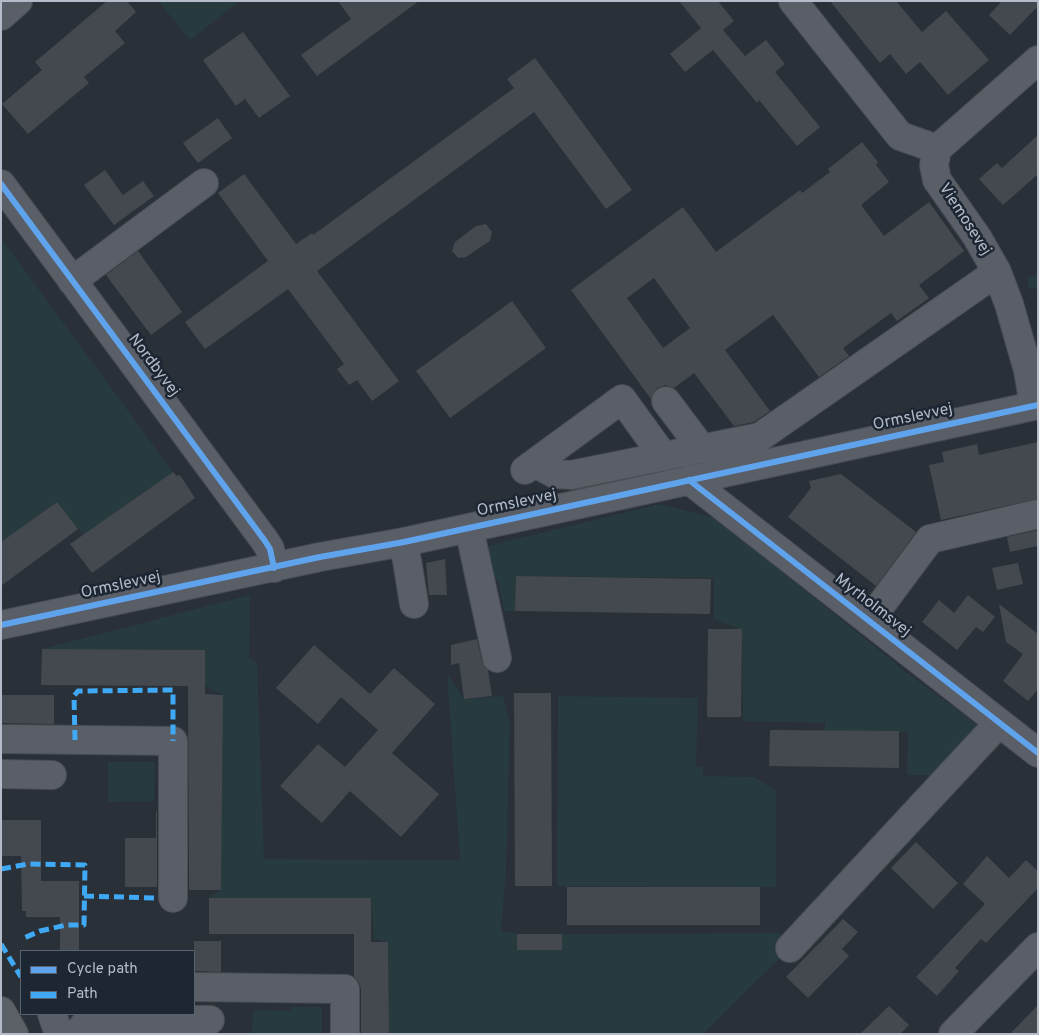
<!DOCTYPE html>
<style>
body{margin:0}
#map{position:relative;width:1039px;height:1035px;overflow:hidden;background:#2a3038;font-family:Overpass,sans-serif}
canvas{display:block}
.frame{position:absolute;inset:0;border:2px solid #b4bcc9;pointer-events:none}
.legend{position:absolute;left:20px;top:950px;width:175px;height:65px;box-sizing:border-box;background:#1d2633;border:1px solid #59626f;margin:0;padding:6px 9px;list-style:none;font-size:15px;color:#b4bcc9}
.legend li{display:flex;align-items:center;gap:10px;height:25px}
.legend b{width:25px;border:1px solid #59626f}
</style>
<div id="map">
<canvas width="1039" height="1035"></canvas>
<div class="frame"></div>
<ul class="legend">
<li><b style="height:6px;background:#60a3ed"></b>Cycle path</li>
<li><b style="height:6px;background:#3fa9f5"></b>Path</li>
</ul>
</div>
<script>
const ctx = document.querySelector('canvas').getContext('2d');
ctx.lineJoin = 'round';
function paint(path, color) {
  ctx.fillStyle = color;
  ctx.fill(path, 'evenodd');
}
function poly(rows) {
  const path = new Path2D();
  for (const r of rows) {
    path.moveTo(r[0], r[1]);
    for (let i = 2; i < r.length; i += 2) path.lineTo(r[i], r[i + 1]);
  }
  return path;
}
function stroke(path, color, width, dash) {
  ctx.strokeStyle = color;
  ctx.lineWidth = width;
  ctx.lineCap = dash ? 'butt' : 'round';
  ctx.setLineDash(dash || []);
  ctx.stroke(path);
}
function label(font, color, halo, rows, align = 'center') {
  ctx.font = font + ' Overpass,sans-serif';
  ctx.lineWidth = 5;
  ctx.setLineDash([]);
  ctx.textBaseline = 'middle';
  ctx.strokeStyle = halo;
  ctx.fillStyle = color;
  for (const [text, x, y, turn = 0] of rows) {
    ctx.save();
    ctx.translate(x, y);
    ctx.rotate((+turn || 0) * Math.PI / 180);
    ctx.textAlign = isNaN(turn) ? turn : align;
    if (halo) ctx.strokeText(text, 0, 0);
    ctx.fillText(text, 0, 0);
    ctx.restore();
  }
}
paint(poly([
 [158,1,240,1,190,40],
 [1,238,173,472,83,535,57,502,1,542],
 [1038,274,1038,287,1029,289,1027,277],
 [660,504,715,518,905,671,983,729,941,775,907,775,908,732,825,731,825,717,824,723,743,721,742,630,714,619,714,578,516,576,515,611,504,611,498,580,491,578,483,547],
 [250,595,249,658,257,662,264,859,460,860,447,674,464,699,503,696,510,723,506,871,501,931,517,934,517,950,562,950,562,934,780,933,790,948,703,1034,389,1034,388,943,374,939,371,898,209,898,221,890,223,695,205,686,205,650,42,649],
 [558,696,698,698,696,767,703,767,703,776,754,777,776,791,776,887,557,886],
 [108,762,155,762,154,801,108,802],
 [292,1007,322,1007,322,1034,252,1034,253,1010,291,1011]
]), '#273a3e');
paint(poly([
 [107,1,127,1,136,12,115,31,125,43,84,77,89,83,28,134,2,104,42,70,35,62],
 [338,1,419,1,317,76,301,55,351,19],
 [679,1,718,1,734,21,723,30,745,56,766,40,785,64,775,72,820,127,797,146,759,100,757,103,713,50,685,72,670,54,701,28],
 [830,1,896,1,922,32,946,11,989,60,948,95,920,62,906,74,890,54,880,63],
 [1002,1,1038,1,1038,6,1010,35,989,15],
 [243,32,290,96,259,118,245,99,236,106,203,60],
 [535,58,632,190,606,209,534,112,317,271,399,381,372,401,357,380,349,385,337,369,344,364,288,289,205,349,185,322,268,261,218,193,244,174,296,244,312,233,313,235,514,88,507,79],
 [218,118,232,138,198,163,183,143],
 [1038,135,1038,174,1003,205,979,179,997,163,1002,168],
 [862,142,878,162,876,165,889,182,861,205,884,236,929,202,964,251,919,285,929,298,897,321,891,313,843,348,849,356,819,377,773,315,725,350,770,411,754,422,734,426,694,373,674,388,665,385,657,388,651,399,571,290,683,207,716,252,800,190,802,193,830,172,828,169],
 [654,278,690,328,663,348,627,298],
 [105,170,123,195,143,181,154,196,114,225,84,185],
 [486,224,492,232,490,241,466,257,458,258,452,251,455,242,476,226],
 [138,251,182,312,151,335,106,275],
 [512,301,546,348,450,418,416,371],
 [1038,442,1038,499,941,520,929,465,944,462,942,452,977,444,979,455],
 [173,472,177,476,180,475,195,498,92,573,70,544],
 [841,474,916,532,876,586,788,517,811,488,809,481],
 [57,502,78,529,1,586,1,542],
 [1038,530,1038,546,1010,552,1007,537],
 [445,559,447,595,429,595,426,563],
 [1018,563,1023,584,997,590,992,568],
 [516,576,711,579,710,614,515,611],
 [968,595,995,617,983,632,976,627,957,650,922,622,939,600,954,613],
 [999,604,1038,634,1038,689,1028,701,1003,681,1023,654,1006,642],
 [708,629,742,629,741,717,707,717],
 [477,639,482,661,488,670,492,696,464,699,459,663,451,665,451,645],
 [314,645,370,694,394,668,435,704,392,753,439,794,401,837,350,791,322,823,280,786,318,744,345,767,378,730,341,697,318,724,276,688],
 [42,649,205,650,205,694,223,695,221,890,189,890,188,686,41,685],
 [514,693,551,693,552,886,515,886],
 [1,695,54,695,54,724,1,723],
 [770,730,899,731,899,768,769,766],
 [156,811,157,811,157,887,125,887,125,838,156,838],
 [1,820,41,820,41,881,79,881,79,951,60,951,60,917,26,917,26,911,22,911,21,856,1,856],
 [916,842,958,883,933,909,891,868],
 [987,856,1009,878,1026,860,1038,871,1038,888,986,943,981,939,955,968,959,971,937,996,916,977,985,904,963,884],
 [567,887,760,887,760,925,567,925],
 [209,898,371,898,371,942,388,942,389,1034,361,1034,361,989,359,982,354,976,354,934,209,934],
 [843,919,858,932,842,949,849,956,808,998,786,977],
 [517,934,562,934,562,950,517,950],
 [194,941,221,941,221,972,194,971],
 [1038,1005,1038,1034,1010,1034],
 [889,1006,909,1025,900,1034,860,1034]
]), '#444950');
const minor = poly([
 [793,1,900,136,937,149],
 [1,16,18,1],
 [937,149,934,165,937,180,977,237,997,272,1009,304,1028,370,1034,406],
 [937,149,1038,60],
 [1,184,265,541,270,549,274,568],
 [72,281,204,183],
 [666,401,702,449],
 [535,463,555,474,571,475,760,437,997,272],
 [525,470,622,399,664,457],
 [689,480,1038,753],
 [469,528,497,658],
 [404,542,414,604],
 [869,621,930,539,1038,514],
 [1,625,320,557,404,542,1038,405],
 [1,739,173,741,173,898],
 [1,774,52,775],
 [790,948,999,723],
 [194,987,345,989,345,1034],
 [52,1014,59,1034],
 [77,1034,85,1024,96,1019,210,1020],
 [953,1034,1038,947]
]);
const major = poly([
 [1,1011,14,1034]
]);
stroke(minor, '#484c53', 30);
stroke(major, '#484c55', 30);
stroke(minor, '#5a5e66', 28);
stroke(major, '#5c6168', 28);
stroke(poly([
 [75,740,74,696,78,691,173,690,173,741],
 [1,869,28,864,85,865,84,925,66,925,40,931,24,938],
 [84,896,157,898],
 [1,944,21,977]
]), '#3fa9f5', 5, [10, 5]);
stroke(poly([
 [1,184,265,541,270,549,274,568],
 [689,480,1038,753],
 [1,625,320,557,404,542,1038,405]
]), '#60a3ed', 6);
label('16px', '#b4bcc9', '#1d2633', [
 ["Viemosevej",964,220,57],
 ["Nordbyvej",153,366,53],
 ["Ormslevvej",913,418,-12],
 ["Ormslevvej",517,504,-12],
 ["Ormslevvej",121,586,-12],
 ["Myrholmsvej",872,606,38]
]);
</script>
